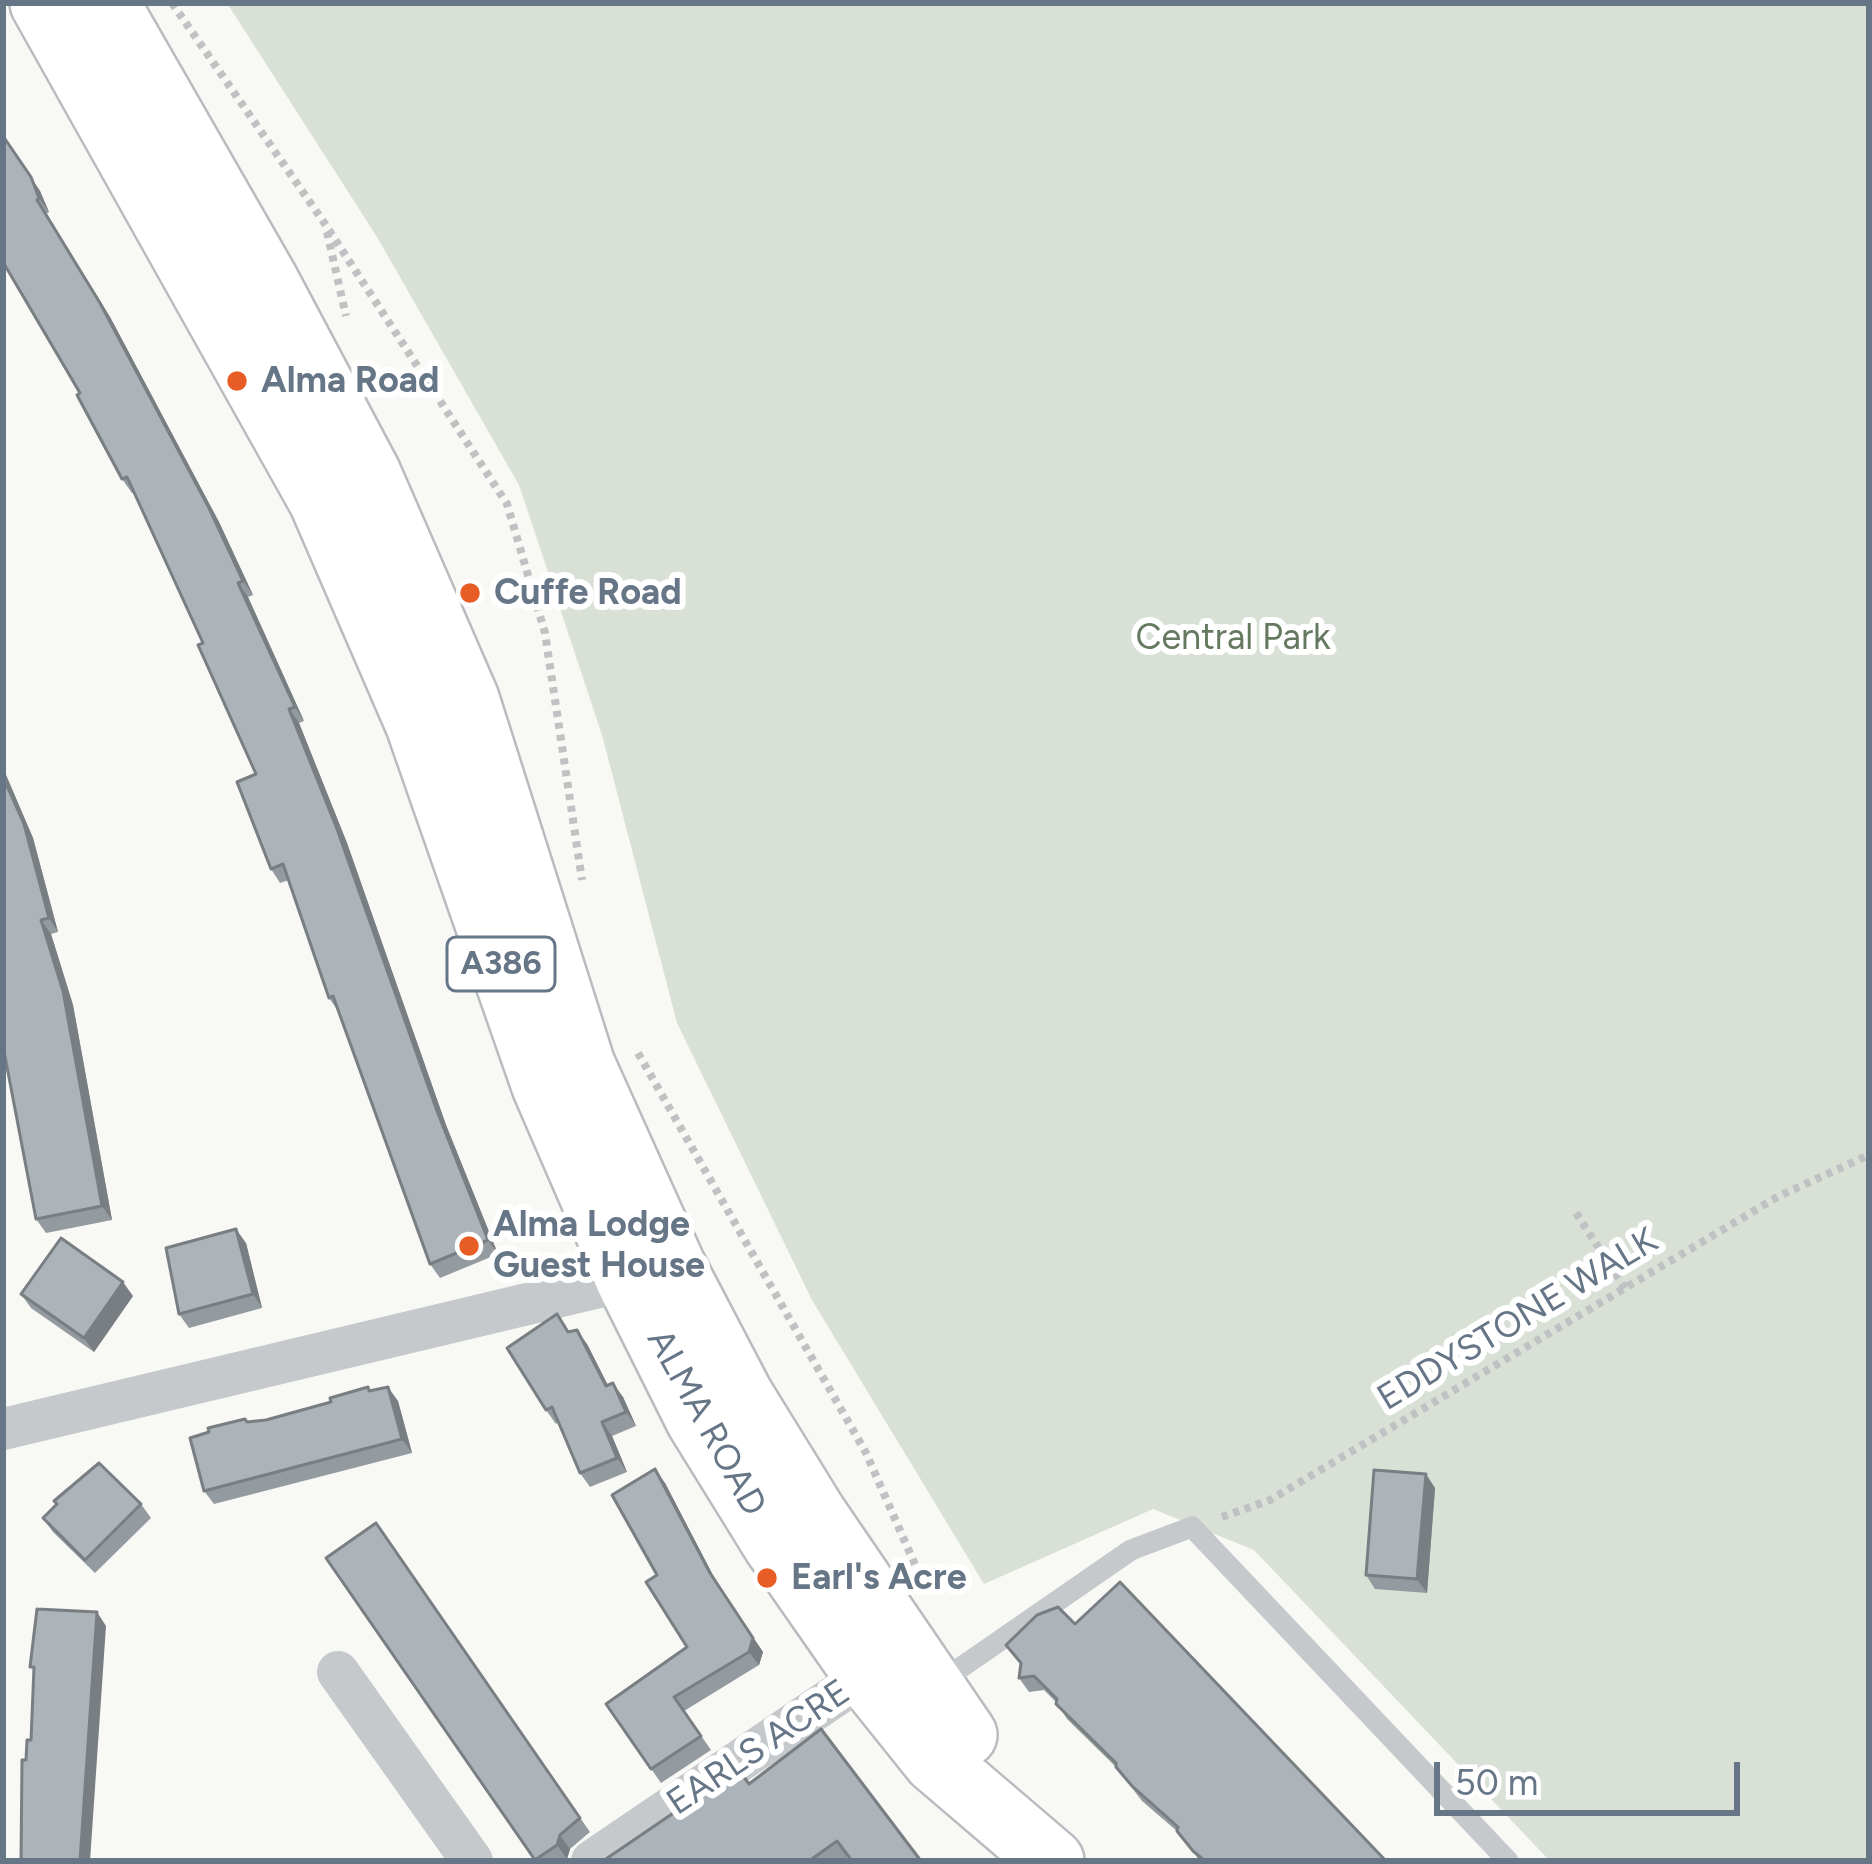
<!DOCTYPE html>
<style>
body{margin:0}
#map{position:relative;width:1872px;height:1864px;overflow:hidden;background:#f8f8f5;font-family:Figtree,sans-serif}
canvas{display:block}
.frame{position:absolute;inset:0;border:6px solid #667687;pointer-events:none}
.scale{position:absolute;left:1434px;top:1762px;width:306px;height:54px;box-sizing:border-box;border:6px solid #667687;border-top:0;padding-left:15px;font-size:36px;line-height:42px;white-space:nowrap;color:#667687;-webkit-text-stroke:9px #fff;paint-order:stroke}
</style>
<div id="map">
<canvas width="1872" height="1864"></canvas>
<div class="frame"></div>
<div class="scale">50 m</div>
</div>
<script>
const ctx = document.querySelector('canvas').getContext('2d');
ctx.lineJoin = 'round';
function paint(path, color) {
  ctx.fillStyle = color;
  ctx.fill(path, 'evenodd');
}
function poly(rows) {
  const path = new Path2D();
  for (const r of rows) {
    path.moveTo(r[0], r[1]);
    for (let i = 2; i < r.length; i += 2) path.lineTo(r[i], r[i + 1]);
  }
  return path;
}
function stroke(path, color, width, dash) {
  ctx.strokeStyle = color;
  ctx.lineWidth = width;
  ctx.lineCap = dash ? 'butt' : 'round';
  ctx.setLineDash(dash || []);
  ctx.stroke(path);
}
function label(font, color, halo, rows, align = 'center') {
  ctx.font = font + ' Figtree,sans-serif';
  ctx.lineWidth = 12;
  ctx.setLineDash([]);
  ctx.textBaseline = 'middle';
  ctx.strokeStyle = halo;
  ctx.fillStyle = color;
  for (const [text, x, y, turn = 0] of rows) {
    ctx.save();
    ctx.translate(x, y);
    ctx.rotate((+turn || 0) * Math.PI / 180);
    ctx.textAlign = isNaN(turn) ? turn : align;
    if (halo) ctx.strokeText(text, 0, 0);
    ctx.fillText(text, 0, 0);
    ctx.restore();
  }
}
paint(poly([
 [227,3,1869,3,1869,1861,1550,1861,1254,1550,1153,1509,984,1584,812,1300,677,1023,602,735,519,485,377,237]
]), '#d9e0d6');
const primary = poly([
 [42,3,321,501,418,725,544,1086,628,1280,698,1420,774,1543,866,1675,935,1761,1052,1861],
 [107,3,267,282,369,474,467,699,583,1065,673,1265,741,1395,815,1515,965,1735]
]);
stroke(primary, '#b8bcc0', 68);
stroke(poly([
 [172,3,325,224,507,504,545,633,582,880],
 [327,232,346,316],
 [638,1053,866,1453,916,1567],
 [1576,1213,1625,1288],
 [1222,1517,1270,1500,1779,1196,1869,1155]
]), '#bfc1c3', 8, [6, 6]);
stroke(poly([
 [937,1684,1131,1550,1192,1527,1508,1861]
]), '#c5c9cc', 21);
stroke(poly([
 [3,1429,628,1280],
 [338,1672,472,1861],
 [592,1861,866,1675]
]), '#c5c9cc', 42);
stroke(primary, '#fff', 63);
paint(poly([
 [3,135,40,191,49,212,46,214,110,317,219,522,253,595,248,597,304,721,299,723,347,843,446,1125,498,1254,440,1278,430,1264,339,1012,329,998,289,880,280,883,271,869,256,774,203,643,134,493,132,493,122,479,80,393],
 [3,768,33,838,58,932,51,934,73,1005,112,1220,46,1233,36,1219,3,1046],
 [246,1243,262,1308,189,1328,179,1314],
 [21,1294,133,1296,94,1352,31,1308],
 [569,1332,587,1344,608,1385,623,1397,636,1426,612,1436,627,1472,590,1487,580,1473,558,1422,556,1424,546,1410],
 [368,1387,371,1391,398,1401,412,1453,214,1504,204,1491,248,1422,266,1420,331,1402],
 [665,1483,719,1587,763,1652,759,1665,684,1711,711,1750,661,1783,606,1704,687,1647,657,1575],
 [1435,1488,1427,1593,1375,1589,1366,1575],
 [141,1504,151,1518,95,1573,53,1532,43,1518],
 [376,1523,590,1832,570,1849,567,1859,564,1861,536,1861,326,1558],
 [1075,1624,1386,1861,1200,1861,1178,1832,1142,1801,1116,1767,1067,1719,1057,1703,1044,1690,1029,1692,1019,1678,1021,1665,1006,1645],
 [821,1729,848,1857,842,1861,603,1861,749,1784]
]), '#949ba0');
paint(poly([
 [3,135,40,191,49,212,39,198],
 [37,200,110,317,219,522,253,595,243,581],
 [238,583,248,597,304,721,295,707],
 [289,709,299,723,347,843,446,1125,498,1254,488,1240,437,1111],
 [3,768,33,838,58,932,49,918,3,777],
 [41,920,51,934,73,1005,112,1220,102,1206],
 [236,1229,246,1243,262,1308,253,1294],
 [123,1282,133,1296,94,1352,84,1338],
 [577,1330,587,1344,615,1400,606,1386],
 [613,1383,623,1397,636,1426,626,1412],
 [388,1387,398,1401,412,1453,402,1439],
 [602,1422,612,1436,627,1472,617,1458],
 [655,1469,665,1483,719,1587,763,1652,759,1665,749,1652],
 [1426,1474,1435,1488,1427,1593,1417,1579],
 [97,1612,106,1626,90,1861,80,1861],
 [560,1835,570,1849,567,1859,557,1845]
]), '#787e82');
const building = poly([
 [3,136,31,177,39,198,37,200,100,303,209,508,243,581,238,583,295,707,289,709,337,829,437,1111,488,1240,430,1264,333,996,329,998,283,864,271,869,237,782,256,774,198,645,203,643,127,477,122,479,77,395,80,393,3,262,3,136],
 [3,777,24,824,49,918,41,920,63,991,102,1206,36,1219,3,1046,3,777],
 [236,1229,253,1294,179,1314,166,1248,236,1229],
 [61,1238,123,1282,84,1338,21,1294,61,1238],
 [557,1314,568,1332,577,1330,606,1386,613,1383,626,1412,602,1422,617,1458,580,1473,552,1407,546,1410,507,1348,557,1314],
 [368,1387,369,1391,388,1387,402,1439,204,1491,190,1438,209,1432,208,1428,245,1419,247,1422,266,1420,331,1402,330,1398,368,1387],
 [99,1463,141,1504,85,1560,43,1518,57,1504,54,1501,99,1463],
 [655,1469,710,1573,753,1638,749,1652,674,1697,701,1736,651,1769,606,1704,687,1647,646,1582,657,1575,612,1495,655,1469],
 [1374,1470,1426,1474,1417,1579,1366,1575,1374,1470],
 [376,1523,580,1818,560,1835,557,1845,535,1860,326,1558,376,1523],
 [1120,1582,1386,1861,1205,1861,1193,1851,1177,1831,1178,1827,1132,1786,1116,1767,1116,1763,1056,1704,1057,1699,1034,1676,1019,1678,1021,1663,1006,1645,1037,1615,1058,1607,1075,1624,1120,1582],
 [37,1609,97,1612,80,1861,21,1861,22,1760,26,1760,27,1740,31,1740,34,1667,30,1667,37,1609],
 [821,1729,921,1861,852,1861,837,1841,809,1861,603,1861,738,1769,749,1784,821,1729]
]);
paint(building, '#acb4ba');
stroke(building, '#787e82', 3);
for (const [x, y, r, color] of [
 [237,381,12,"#e85d25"],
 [470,593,12,"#e85d25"],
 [469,1246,12,"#e85d25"],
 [767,1578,12,"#e85d25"]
]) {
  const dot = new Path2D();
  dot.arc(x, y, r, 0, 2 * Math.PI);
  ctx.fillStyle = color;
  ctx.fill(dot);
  stroke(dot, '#fff', 4.5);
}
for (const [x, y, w] of [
 [501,964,108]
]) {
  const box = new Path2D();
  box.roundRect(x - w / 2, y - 27, w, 54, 9);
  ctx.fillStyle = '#fff';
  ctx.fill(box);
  stroke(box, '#667687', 3);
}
label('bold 33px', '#667687', null, [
 ["A386",501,964]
]);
label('bold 36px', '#667687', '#fff', [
 ["Alma Road",261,381],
 ["Cuffe Road",494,593],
 ["Alma Lodge",493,1225],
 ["Guest House",493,1266],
 ["Earl's Acre",791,1578]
], 'left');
label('36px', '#657961', '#fff', [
 ["Central Park",1233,638]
]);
label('36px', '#667687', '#fff', [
 ["EDDYSTONE WALK",1518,1320,-31],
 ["ALMA ROAD",706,1423,61],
 ["EARLS ACRE",759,1748,-34]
]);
</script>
